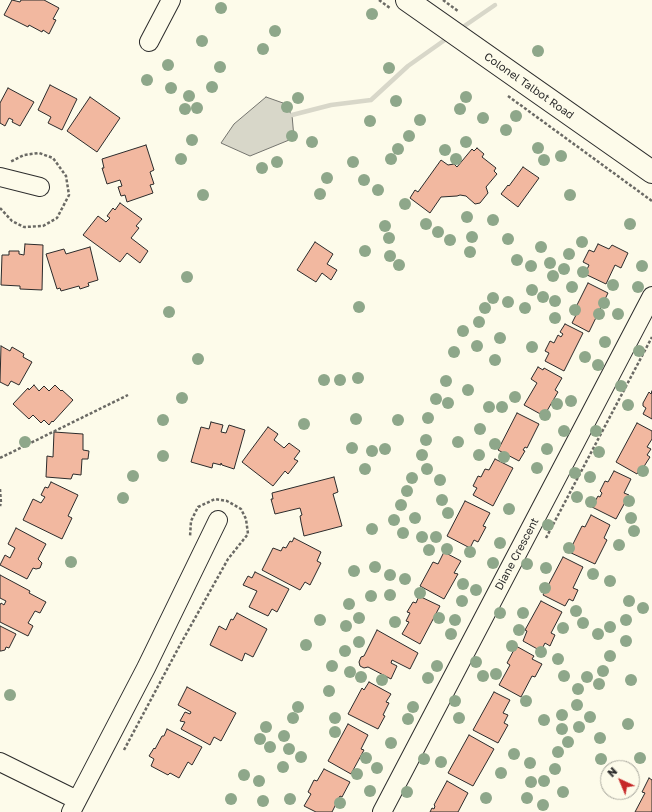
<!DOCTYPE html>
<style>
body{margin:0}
#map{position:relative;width:652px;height:812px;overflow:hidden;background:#fdfbea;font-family:"Golos Text",sans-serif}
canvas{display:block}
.north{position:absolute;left:600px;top:760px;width:40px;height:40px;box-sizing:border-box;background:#fdfbea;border:1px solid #a9a89e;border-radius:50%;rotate:316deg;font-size:11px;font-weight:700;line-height:16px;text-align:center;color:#2b2b2b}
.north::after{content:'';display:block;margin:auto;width:14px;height:18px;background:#c62828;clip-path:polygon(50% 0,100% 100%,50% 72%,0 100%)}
</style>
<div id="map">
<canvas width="652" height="812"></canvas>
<div class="north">N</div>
</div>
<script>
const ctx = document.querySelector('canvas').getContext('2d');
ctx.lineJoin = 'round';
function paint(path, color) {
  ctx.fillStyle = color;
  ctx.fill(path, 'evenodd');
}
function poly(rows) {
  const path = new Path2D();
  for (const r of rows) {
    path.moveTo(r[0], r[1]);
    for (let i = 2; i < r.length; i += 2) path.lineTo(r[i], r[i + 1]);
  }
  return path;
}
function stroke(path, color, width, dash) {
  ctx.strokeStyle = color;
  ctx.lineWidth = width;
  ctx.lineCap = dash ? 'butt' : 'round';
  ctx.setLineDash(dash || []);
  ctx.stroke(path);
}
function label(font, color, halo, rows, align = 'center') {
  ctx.font = font + ' "Golos Text",sans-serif';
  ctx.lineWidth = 3;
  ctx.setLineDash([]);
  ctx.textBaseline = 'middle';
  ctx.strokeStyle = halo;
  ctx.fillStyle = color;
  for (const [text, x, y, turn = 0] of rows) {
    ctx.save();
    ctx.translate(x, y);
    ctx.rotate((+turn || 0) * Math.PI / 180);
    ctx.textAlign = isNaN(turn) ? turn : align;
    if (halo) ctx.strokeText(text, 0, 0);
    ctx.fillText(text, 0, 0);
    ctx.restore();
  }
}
const water = poly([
 [266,97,283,103,292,115,294,138,250,156,221,143,234,124,266,97]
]);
paint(water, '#d8d7c9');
stroke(water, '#74746e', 1);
stroke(poly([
 [460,29,495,5],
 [292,115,331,105,371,100,408,66,449,37]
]), '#d8d7c9', 4.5);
const building = poly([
 [12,0,20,2,21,0,44,0,59,8,53,19,56,20,49,34,43,30,42,32,29,25,28,27,4,15,12,0],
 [50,85,77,99,62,130,48,123,51,117,38,110,50,85],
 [8,88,34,102,20,126,12,122,13,120,9,118,5,126,0,123,0,103,8,88],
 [90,97,120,118,97,152,67,131,90,97],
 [146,145,154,170,150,172,154,184,150,185,153,193,127,202,125,195,121,196,118,187,122,186,120,180,107,184,102,168,104,168,102,159,146,145],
 [477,148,484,154,482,157,496,168,494,171,497,174,486,187,488,193,480,203,475,204,466,196,460,195,457,196,441,197,430,213,410,198,415,190,418,192,441,160,448,165,454,164,457,167,472,149,474,151,477,148],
 [523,167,539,178,518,207,501,194,508,185,509,186,523,167],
 [120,203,142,219,136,226,139,228,131,238,148,251,140,263,127,253,120,262,83,235,98,216,106,222,110,218,107,216,113,208,115,210,120,203],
 [315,242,333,254,327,264,337,270,331,280,322,273,316,282,297,270,315,242],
 [25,244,43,245,42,290,20,289,20,286,1,285,2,255,9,255,9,251,19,251,19,254,24,255,25,244],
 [598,244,609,249,612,245,628,253,621,268,615,265,606,284,585,274,589,265,583,262,589,250,594,252,598,244],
 [90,247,98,280,88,283,89,286,80,289,79,286,61,291,60,288,57,289,46,254,64,249,66,254,90,247],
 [588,283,608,293,589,332,572,323,578,311,575,309,588,283],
 [565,324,583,333,564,371,545,361,549,353,545,351,550,341,554,343,558,335,561,337,563,334,560,332,565,324],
 [1,346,10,351,12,347,24,354,23,357,32,362,19,385,11,381,8,386,0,382,1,346],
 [538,367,543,370,544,368,562,378,555,390,558,392,544,416,524,405,537,383,531,379,538,367],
 [34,385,39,391,44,386,49,391,55,385,61,391,62,390,73,400,53,422,52,421,49,425,44,420,41,423,33,415,29,419,13,404,28,388,29,390,34,385],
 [652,391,652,419,643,414,646,408,643,406,643,403,649,392,651,394,652,391],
 [517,413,539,424,527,448,525,447,523,450,525,451,519,461,498,450,517,413],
 [211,422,223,425,221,432,226,433,229,425,245,430,234,469,222,465,221,463,221,465,213,463,212,468,191,462,201,427,209,429,211,422],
 [637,423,652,431,652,439,647,447,651,449,647,455,650,457,643,468,641,467,637,474,616,462,637,423],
 [268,427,278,434,274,440,284,448,289,443,300,451,294,459,298,461,288,474,285,471,273,486,242,462,268,427],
 [54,432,83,434,83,450,89,451,88,459,82,459,81,475,73,474,71,479,46,477,47,456,53,457,54,432],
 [495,459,513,468,493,506,473,495,477,488,473,486,478,476,481,477,485,469,489,470,495,459],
 [614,471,631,479,624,493,629,495,616,519,592,507,598,496,600,497,602,493,600,491,605,481,608,482,614,471],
 [334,477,338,492,333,494,342,526,304,536,301,522,300,516,302,515,300,508,275,514,271,499,273,499,272,493,334,477],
 [51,482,78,495,68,516,72,518,62,539,23,520,33,499,41,503,45,497,41,495,45,487,48,488,51,482],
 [465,501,490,513,483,526,486,527,478,542,474,540,470,548,447,536,465,501],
 [591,515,610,525,604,538,607,540,595,564,569,552,582,526,585,527,591,515],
 [16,528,46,544,38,559,42,563,40,568,36,569,33,568,27,579,0,565,5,555,10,558,15,548,8,544,16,528],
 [294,538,321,552,317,561,321,563,310,585,305,582,300,590,262,570,273,548,281,551,283,547,286,548,290,541,292,542,294,538],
 [444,552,461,561,454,573,458,574,444,599,420,586,433,562,438,564,444,552],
 [563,557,583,567,573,588,578,590,573,601,569,599,565,606,543,595,563,557],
 [255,572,289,589,277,612,272,609,268,616,249,607,257,591,243,585,248,576,252,578,255,572],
 [0,575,30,591,29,593,46,602,40,613,35,611,28,623,33,626,28,636,0,622,0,605,1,603,4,605,6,601,0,598,0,575],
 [419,596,440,606,420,644,402,634,409,622,406,621,410,613,407,612,413,602,416,603,419,596],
 [541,601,562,612,551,633,555,635,550,646,545,643,541,651,523,641,527,631,525,630,541,601],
 [237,613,267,629,253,657,245,653,242,661,210,645,219,626,226,630,231,619,233,620,237,613],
 [0,626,16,634,9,648,6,647,5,650,1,651,0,651,0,626],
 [377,630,418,653,410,669,392,660,391,663,397,666,391,679,368,667,364,668,360,666,359,662,361,657,364,656,377,630],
 [516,646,534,656,532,659,542,664,535,677,532,676,521,697,499,685,510,665,507,663,516,646],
 [369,682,391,694,386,702,389,703,383,715,385,716,378,729,348,714,362,688,364,690,369,682],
 [187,687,236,713,221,741,214,737,210,745,181,729,185,722,180,721,185,712,190,714,191,712,178,705,187,687],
 [494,692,510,700,503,713,508,715,504,723,508,725,498,743,473,730,494,692],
 [348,724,368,735,361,749,364,750,351,774,328,761,348,724],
 [167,729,202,747,192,765,188,762,179,778,170,773,168,775,151,766,154,759,149,756,154,748,155,749,162,736,164,736,167,729],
 [469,735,494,749,473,786,448,773,469,735],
 [324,769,350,782,342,797,340,796,332,812,316,812,304,806,311,794,308,792,314,780,317,781,324,769],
 [649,778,652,780,652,812,635,812,645,793,642,792,649,778],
 [447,781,468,793,458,812,430,812,432,808,434,809,435,806,434,805,447,781]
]);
paint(building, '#f2b8a0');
stroke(building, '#2b2b2b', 1);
const minor = poly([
 [149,42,171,0],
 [0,177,40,187],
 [0,762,77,800],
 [71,812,146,668,218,520],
 [382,812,652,296]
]);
const major = poly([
 [407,0,652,172]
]);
stroke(minor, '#2b2b2b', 20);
stroke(major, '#2b2b2b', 24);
stroke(poly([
 [379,0,390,8],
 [443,0,458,11],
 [508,96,652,201],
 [0,208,12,221,24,227,43,226,57,218,69,195,66,176,53,158,39,153,24,155,10,162],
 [0,458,128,395],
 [0,489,1,503,0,506],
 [546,538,652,337],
 [124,750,180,645,228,559,248,534,246,519,241,509,227,501,215,499,198,507,191,521,190,537]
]), '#6a6964', 2.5, [3, 2]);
stroke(minor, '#fdfbea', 18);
stroke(major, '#fdfbea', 22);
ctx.fillStyle = '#8ea78a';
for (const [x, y] of [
 [221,8],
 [372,14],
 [275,31],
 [202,41],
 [263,49],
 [538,51],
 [168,65],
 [220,67],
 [389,68],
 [147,80],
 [212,87],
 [171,88],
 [189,96],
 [466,97],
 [298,98],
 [396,101],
 [287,107],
 [197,108],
 [185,109],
 [460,109],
 [516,116],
 [483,118],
 [420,120],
 [370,121],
 [506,130],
 [292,136],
 [409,136],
 [192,140],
 [312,142],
 [466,142],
 [538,148],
 [398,149],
 [445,150],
 [561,156],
 [181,159],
 [391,159],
 [456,159],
 [544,160],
 [277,162],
 [353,162],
 [262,168],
 [327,178],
 [364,180],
 [378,190],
 [320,194],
 [203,195],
 [570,195],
 [405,204],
 [467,217],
 [493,220],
 [426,224],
 [630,224],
 [385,226],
 [438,232],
 [472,237],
 [389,238],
 [508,239],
 [450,240],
 [582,242],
 [541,247],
 [365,251],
 [470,252],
 [569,254],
 [390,256],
 [517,260],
 [550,263],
 [399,265],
 [531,266],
 [642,266],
 [564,269],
 [583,272],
 [553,276],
 [187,277],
 [613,285],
 [572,287],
 [638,287],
 [532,290],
 [543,297],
 [493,298],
 [555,301],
 [508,302],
 [604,303],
 [359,307],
 [485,308],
 [525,308],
 [575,310],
 [169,312],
 [599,314],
 [618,314],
 [555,318],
 [479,322],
 [463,331],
 [500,338],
 [605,342],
 [477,346],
 [532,347],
 [639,351],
 [454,352],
 [585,357],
 [198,359],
 [495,360],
 [598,365],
 [358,378],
 [324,380],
 [340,380],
 [446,381],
 [621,386],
 [468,390],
 [515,397],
 [182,398],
 [436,399],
 [571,401],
 [448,403],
 [557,404],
 [628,405],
 [489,407],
 [502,407],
 [545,415],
 [428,418],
 [356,419],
 [163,420],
 [398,420],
 [304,424],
 [480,429],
 [564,431],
 [596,431],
 [426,440],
 [25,442],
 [458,442],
 [495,444],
 [352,448],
 [385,449],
 [547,449],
 [372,451],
 [599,452],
 [422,455],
 [479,455],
 [163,456],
 [504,457],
 [537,468],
 [365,469],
 [427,469],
 [643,471],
 [575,473],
 [133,476],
 [590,477],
 [412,478],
 [440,480],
 [407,491],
 [577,497],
 [123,498],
 [442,500],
 [629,501],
 [591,502],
 [401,505],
 [509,509],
 [448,513],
 [415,518],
 [631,518],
 [394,520],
 [548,525],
 [372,529],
 [634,531],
 [403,533],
 [422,537],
 [436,537],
 [500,543],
 [619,545],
 [569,548],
 [447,549],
 [429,550],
 [470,552],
 [71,562],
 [493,563],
 [527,564],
 [375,567],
 [546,568],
 [354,571],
 [593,574],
 [390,575],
 [405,579],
 [610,581],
 [463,584],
 [545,588],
 [476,590],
 [420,593],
 [390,595],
 [371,596],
 [462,601],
 [629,601],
 [349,604],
 [643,608],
 [576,611],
 [500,613],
 [523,613],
 [359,618],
 [439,618],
 [320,620],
 [455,620],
 [626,620],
 [395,622],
 [583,623],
 [346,626],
 [610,627],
 [563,628],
 [519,630],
 [451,634],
 [598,634],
 [626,641],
 [359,642],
 [306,645],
 [512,646],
 [345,651],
 [541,652],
 [610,656],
 [558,659],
 [476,662],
 [332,666],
 [437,666],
 [603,671],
 [350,672],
 [496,674],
 [483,676],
 [564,676],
 [361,677],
 [587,677],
 [428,678],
 [382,680],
 [631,680],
 [599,684],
 [578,689],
 [329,691],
 [10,695],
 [455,701],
 [526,701],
 [577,705],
 [298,707],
 [413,707],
 [562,715],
 [590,717],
 [293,718],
 [335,718],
 [459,718],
 [408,719],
 [544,720],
 [628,724],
 [266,727],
 [579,727],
 [562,729],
 [335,732],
 [284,736],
 [600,738],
 [260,739],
 [568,742],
 [391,743],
 [270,747],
 [289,749],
 [558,752],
 [514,754],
 [301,757],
 [366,758],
 [640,758],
 [424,759],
 [601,759],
 [441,762],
 [530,763],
 [283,767],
 [377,768],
 [555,769],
 [501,773],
 [357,774],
 [244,775],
 [259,781],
 [544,781],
 [531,782],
 [370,791],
 [407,792],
 [563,792],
 [486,798],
 [527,798],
 [231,799],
 [290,799],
 [263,801],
 [340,803],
 [543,805]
]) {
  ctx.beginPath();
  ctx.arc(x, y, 6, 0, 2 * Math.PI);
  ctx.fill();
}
label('11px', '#2b2b2b', '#fdfbea', [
 ["Colonel Talbot Road",529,86,35],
 ["Diane Crescent",517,554,-62]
]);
</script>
